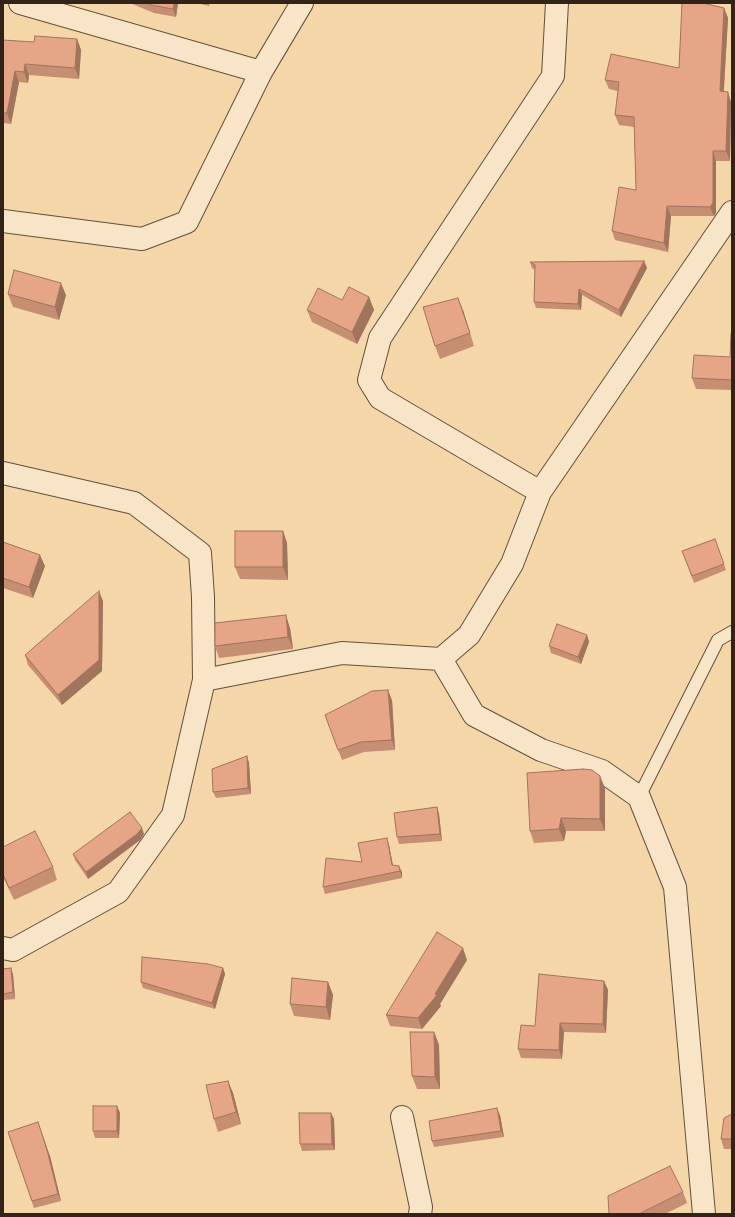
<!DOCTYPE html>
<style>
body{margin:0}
#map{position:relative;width:735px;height:1217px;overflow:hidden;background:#f4d6a9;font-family:"EB Garamond",serif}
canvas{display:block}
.frame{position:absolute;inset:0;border:4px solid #312318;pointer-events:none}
</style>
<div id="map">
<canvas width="735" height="1217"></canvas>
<div class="frame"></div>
</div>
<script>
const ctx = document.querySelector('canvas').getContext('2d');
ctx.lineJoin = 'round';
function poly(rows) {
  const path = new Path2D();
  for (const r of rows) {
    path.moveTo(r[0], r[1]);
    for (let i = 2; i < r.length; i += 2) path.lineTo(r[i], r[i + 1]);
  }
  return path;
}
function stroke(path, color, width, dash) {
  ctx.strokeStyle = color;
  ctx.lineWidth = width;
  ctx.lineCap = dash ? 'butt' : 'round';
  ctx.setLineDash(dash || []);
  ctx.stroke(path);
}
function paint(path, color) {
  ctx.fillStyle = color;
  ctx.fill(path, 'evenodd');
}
const lane = poly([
 [639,797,718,640,732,632]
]);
const street = poly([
 [20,3,261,72],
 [3,221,142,239,187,222,261,72,302,3],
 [3,473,134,503,200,553,203,597,204,680,173,815,118,892,13,950,3,948],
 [540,492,380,398,369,380,380,338,553,76,557,3],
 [441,659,474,715,541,750,602,771,639,797,675,887,704,1214],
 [204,680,342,653,441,659,469,635,512,564,540,492,732,212],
 [402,1117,421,1207,420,1214]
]);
stroke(lane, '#62503c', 14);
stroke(street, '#62503c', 24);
stroke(lane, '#f8e4c7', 12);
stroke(street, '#f8e4c7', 22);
paint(poly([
 [130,3,178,3,176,17,154,13],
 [196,3,210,3,209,6],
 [673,3,703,3,724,8,728,18,724,91,731,102,730,161,716,161,716,213,714,216,671,216,668,252,615,240,612,231,636,190,634,127,619,125,615,115,618,91,609,89,605,80,679,68,682,4,674,4],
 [77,39,81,50,79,79,29,75,28,83,19,82,11,124,3,123,3,40,34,42],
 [644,261,647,268,621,317,582,295,581,310,536,308,534,302,535,270,532,268,530,262],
 [8,294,66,295,59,320,13,307],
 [369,297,374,310,357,344,312,322,307,310,342,300],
 [463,310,474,346,440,359,435,346],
 [732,334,732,390,696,389,692,378,730,357],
 [283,531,287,543,288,580,240,579,235,567],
 [715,539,726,570,694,583,682,551],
 [3,542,45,566,33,598,3,588],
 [103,601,102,671,62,705,28,665,25,655],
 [290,628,293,649,219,658,215,646],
 [587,635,589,642,581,664,551,653,549,646],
 [392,700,395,750,364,752,342,760,325,715],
 [247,756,249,763,251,794,216,798,213,792],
 [605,788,605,831,566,831,564,841,534,843,530,831],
 [437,807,439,814,442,841,399,844,397,837],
 [144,834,140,840,88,879,75,860,73,854],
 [389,845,393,865,402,872,402,878,325,894,323,887],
 [3,847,53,867,57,880,14,900,3,877],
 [467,960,440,1004,441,1006,422,1029,390,1026,386,1015],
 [223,968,225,974,215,1009,143,988,141,982],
 [3,969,13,974,15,999,3,1000],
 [604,981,608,990,606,1033,564,1032,562,1059,521,1058,518,1049,535,1026],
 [328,982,333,995,330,1020,294,1016,290,1004],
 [434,1032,439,1045,440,1089,417,1089,412,1076],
 [228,1081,233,1093,241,1124,218,1132,214,1119],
 [117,1106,120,1113,119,1138,95,1138,93,1131],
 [331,1113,334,1119,335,1150,302,1151,300,1144],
 [732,1114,732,1149,724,1149,721,1139],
 [500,1115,504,1137,434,1147,432,1141],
 [8,1132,50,1156,61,1201,34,1208],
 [683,1192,687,1203,665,1214,609,1214]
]), '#c68e73');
paint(poly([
 [174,3,178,3,176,17,173,9],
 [724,8,728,18,723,101,720,91],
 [77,39,81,50,79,79,75,68],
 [25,64,29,75,28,83,24,72],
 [15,71,19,82,11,124,7,113],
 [728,92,731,102,730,161,726,151],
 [713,151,716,161,716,213,714,216,710,207],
 [667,206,671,216,668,252,664,243],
 [644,261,647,268,621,317,619,310],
 [61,283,66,295,59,320,55,307],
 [579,289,582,295,581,310,578,304],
 [369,297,374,310,357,344,352,332],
 [458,298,463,310,474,346,470,333],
 [283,531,287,543,288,580,283,567],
 [40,555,45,566,33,598,29,587],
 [99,591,103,601,102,671,62,705,58,695],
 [286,615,290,628,293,649,288,637],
 [587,635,589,642,581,664,578,657],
 [388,690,392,700,395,750,392,740],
 [247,756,249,763,251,794,248,788],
 [600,776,605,788,605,831,600,819],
 [437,807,439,814,442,841,440,834],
 [561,818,566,831,564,841,559,829],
 [142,828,144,834,140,840,88,879,86,872],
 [387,838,389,845,394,872,392,865],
 [399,866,402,872,402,878,400,871],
 [463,948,467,960,440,1004,441,1006,422,1029,418,1018,435,994],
 [11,968,13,974,15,999,13,992],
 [223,968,225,974,215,1009,212,1003],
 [604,981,608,990,606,1033,603,1024],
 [328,982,333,995,330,1020,326,1007],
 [560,1023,564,1032,562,1059,559,1050],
 [434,1032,439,1045,440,1089,435,1077],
 [228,1081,233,1093,241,1124,236,1112],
 [117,1106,120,1113,119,1138,117,1131],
 [497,1108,500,1115,504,1137,501,1131],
 [331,1113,334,1119,335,1150,332,1144],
 [38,1122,50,1156,61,1201,58,1194]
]), '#a1745e');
const building = poly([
 [146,3,174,3,173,9,151,5,146,3],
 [682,3,703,3,724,8,720,91,728,92,726,151,713,151,713,203,710,207,667,206,664,243,612,231,619,187,636,190,634,117,615,115,619,82,605,80,611,54,679,68,682,3],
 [35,36,77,39,75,68,25,64,24,72,15,71,7,113,3,113,3,40,34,42,35,36],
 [644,261,619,310,579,289,578,304,534,302,535,265,530,262,644,261],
 [14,270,61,283,55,307,8,294,14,270],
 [349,287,369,297,352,332,307,310,318,288,342,300,349,287],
 [458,298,470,333,435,346,423,307,458,298],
 [731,334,732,334,732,380,692,378,694,355,730,357,731,334],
 [235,531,283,531,283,567,235,567,235,531],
 [715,539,724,564,692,576,682,551,715,539],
 [3,542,40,555,29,587,3,578,3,542],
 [99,591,99,660,58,695,25,655,99,591],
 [286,615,288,637,215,646,215,623,286,615],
 [557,624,587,635,578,657,549,646,557,624],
 [388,690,392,740,361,742,338,750,325,715,372,691,388,690],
 [247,756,248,788,213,792,212,769,247,756],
 [583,769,592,770,600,776,600,819,561,818,559,829,530,831,527,773,583,769],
 [437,807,440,834,397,837,394,813,437,807],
 [130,812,142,828,137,834,86,872,73,854,130,812],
 [35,831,53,867,9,888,3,874,3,847,35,831],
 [387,838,392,865,399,866,400,871,323,887,326,858,362,862,358,843,387,838],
 [437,932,463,948,435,994,437,995,418,1018,386,1015,437,932],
 [142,957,208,964,223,968,212,1003,141,982,142,957],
 [11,968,13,992,3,994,3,969,11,968],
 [539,974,604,981,603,1024,560,1023,559,1050,518,1049,521,1025,535,1026,539,974],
 [292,978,328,982,326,1007,290,1004,292,978],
 [410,1032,434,1032,435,1077,412,1076,410,1032],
 [228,1081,236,1112,214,1119,206,1085,228,1081],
 [93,1106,117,1106,117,1131,93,1131,93,1106],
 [497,1108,501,1131,432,1141,429,1121,497,1108],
 [299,1113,331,1113,332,1144,300,1144,299,1113],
 [732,1114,732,1139,721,1139,724,1118,732,1114],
 [38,1122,47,1150,58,1194,32,1201,8,1132,38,1122],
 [670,1166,683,1192,639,1214,609,1214,608,1196,670,1166]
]);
paint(building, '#e6a586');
stroke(building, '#a1745e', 1);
</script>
